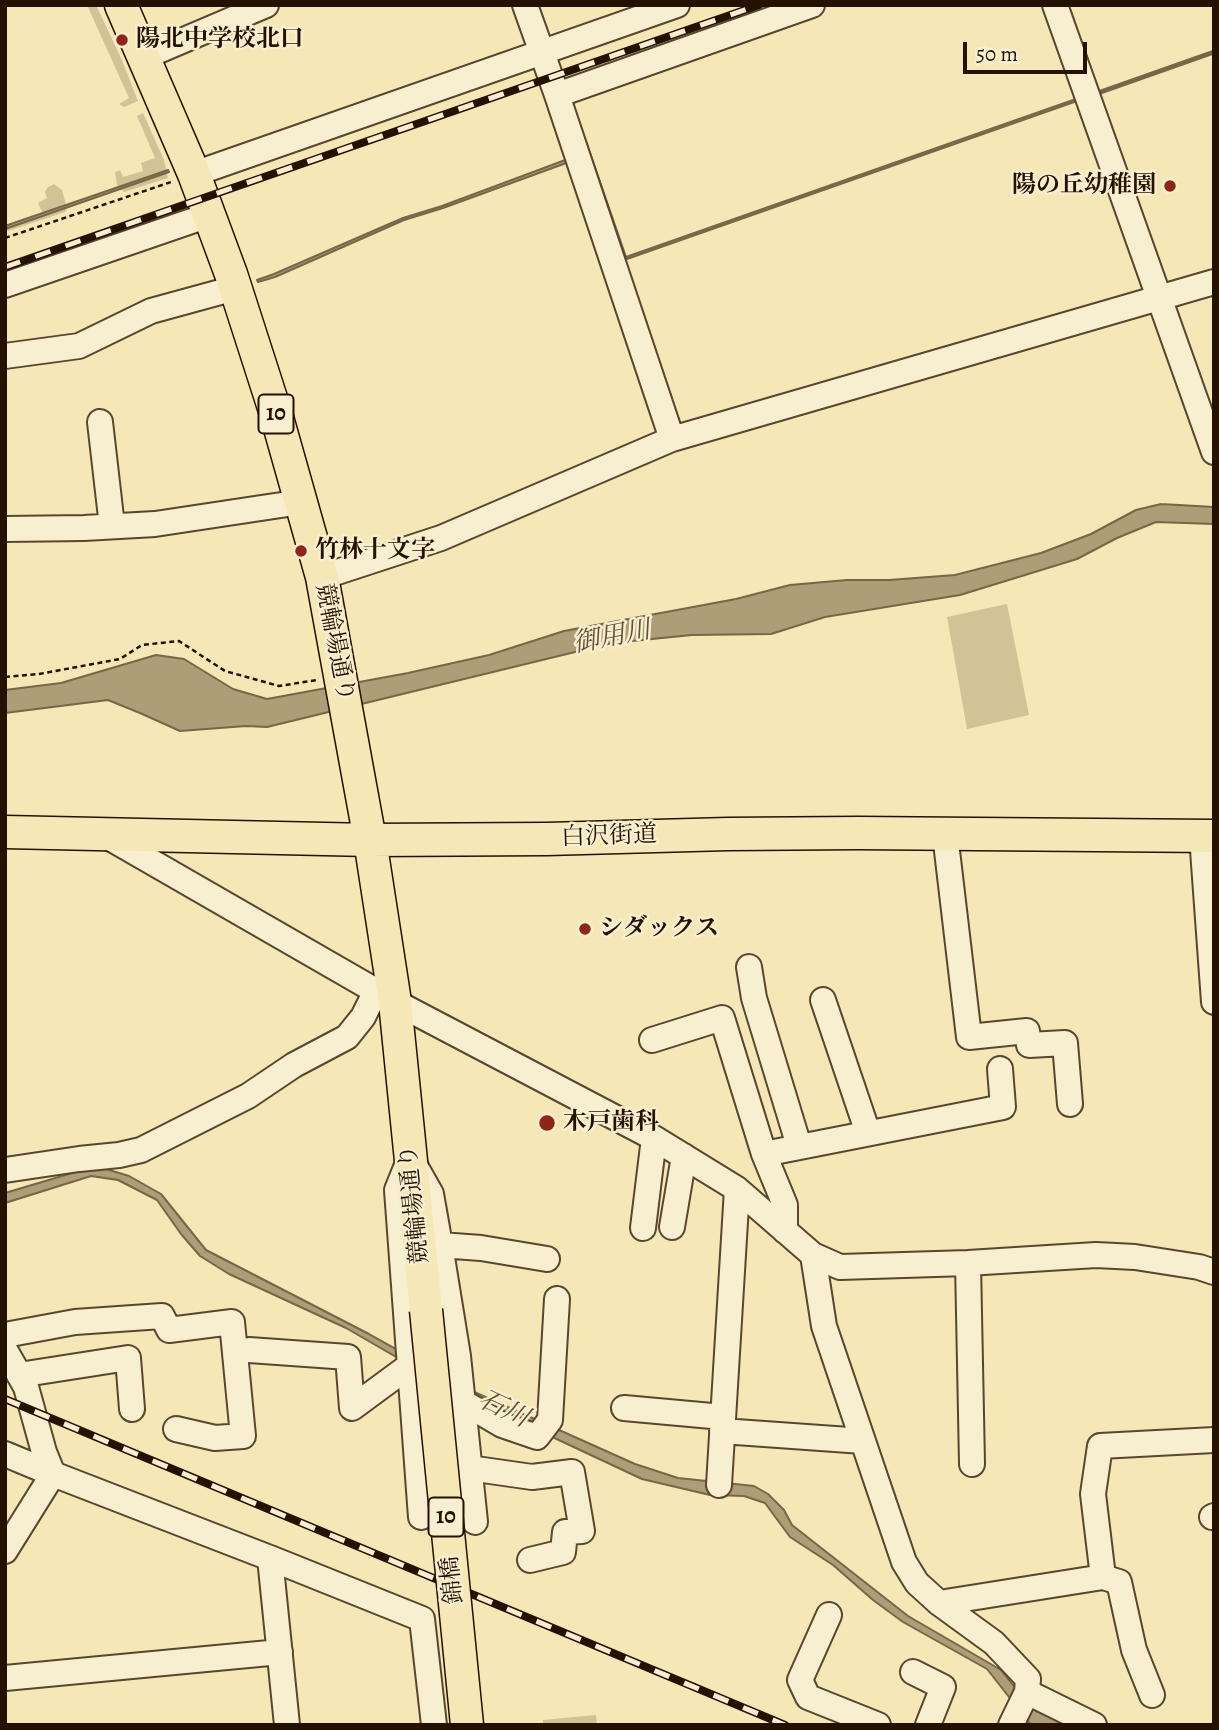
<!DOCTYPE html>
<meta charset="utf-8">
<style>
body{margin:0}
#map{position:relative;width:1219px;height:1730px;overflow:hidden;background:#f5e7b6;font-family:Alegreya,serif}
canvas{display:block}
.frame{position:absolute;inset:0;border:7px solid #251100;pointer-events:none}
.scale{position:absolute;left:963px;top:42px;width:124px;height:32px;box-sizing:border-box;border:4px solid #251100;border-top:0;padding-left:9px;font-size:21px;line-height:24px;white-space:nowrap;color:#251100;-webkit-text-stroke:5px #f8efd0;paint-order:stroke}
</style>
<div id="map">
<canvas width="1219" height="1730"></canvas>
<div class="frame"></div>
<div class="scale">50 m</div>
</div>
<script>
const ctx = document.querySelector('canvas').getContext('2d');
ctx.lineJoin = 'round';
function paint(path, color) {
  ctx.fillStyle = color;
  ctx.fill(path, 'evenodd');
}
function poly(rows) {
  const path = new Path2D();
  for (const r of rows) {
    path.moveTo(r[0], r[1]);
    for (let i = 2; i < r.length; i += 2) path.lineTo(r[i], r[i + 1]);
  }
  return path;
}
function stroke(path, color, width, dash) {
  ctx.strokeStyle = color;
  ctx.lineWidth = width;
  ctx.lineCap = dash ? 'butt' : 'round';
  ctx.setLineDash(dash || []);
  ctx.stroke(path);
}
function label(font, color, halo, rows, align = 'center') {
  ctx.font = font + ' Alegreya,"Noto Serif JP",serif';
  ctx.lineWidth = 5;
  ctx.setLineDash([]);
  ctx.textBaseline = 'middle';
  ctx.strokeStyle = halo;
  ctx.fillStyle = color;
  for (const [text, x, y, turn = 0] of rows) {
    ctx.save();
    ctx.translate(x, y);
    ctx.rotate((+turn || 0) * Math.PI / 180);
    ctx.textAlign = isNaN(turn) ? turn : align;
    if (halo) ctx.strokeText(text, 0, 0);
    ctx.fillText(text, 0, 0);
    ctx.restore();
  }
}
paint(poly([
 [87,5,96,5,121,58,138,101,124,107,119,104,129,98],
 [143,113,164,160,168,178,124,192,117,185,115,172,120,170,123,177,143,171,141,163,155,158,137,116],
 [54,184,62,190,67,209,65,212,5,232,5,227,43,214,38,203,47,198,45,192,48,187],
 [1007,604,1029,715,967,729,947,617],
 [596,1715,597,1725,543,1725,543,1720]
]), '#d2c397');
const water = poly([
 [1076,99,1077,101,624,260,573,104,626,257,1076,99],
 [568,159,569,162,443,208,404,220,275,277,258,282,257,280,274,274,403,218,442,206,568,159],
 [168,170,169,172,5,229,5,226,168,170],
 [1161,504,1214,507,1214,524,1156,522,1117,538,1077,559,960,595,825,617,771,634,692,635,612,643,267,727,246,726,180,731,140,713,108,700,5,713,5,690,61,683,156,655,184,659,233,689,267,699,408,673,489,655,564,631,736,599,790,585,847,580,889,580,955,575,1041,553,1091,534,1136,510,1161,504],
 [89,1168,106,1169,129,1176,161,1194,206,1250,369,1334,472,1391,635,1464,678,1478,754,1486,768,1494,784,1510,792,1525,908,1616,1001,1670,1032,1709,1065,1716,1083,1725,1031,1725,987,1669,903,1622,873,1600,833,1565,790,1537,765,1503,744,1496,710,1495,642,1479,548,1435,486,1409,346,1328,229,1274,200,1256,181,1234,157,1200,118,1180,91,1176,5,1203,5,1193,89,1168]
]);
paint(water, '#ae9e78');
stroke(water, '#776648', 2);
stroke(poly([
 [1095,94,1214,52]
]), '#776648', 5);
const minor = poly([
 [525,5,557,95],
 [1055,5,1214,452],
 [144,57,266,5],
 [194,174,677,5],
 [5,285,209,215],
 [5,356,79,346,151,311,235,288],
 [100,422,112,526],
 [672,439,557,95,812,5],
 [5,529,84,528,155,524,301,502],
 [322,577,441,538,672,439,1214,282],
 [945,834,969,1037,1027,1031,1029,1045,1065,1043,1070,1104],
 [105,835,395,1002,654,1138,737,1189,813,1255,840,1267,968,1263,1096,1255,1135,1257,1199,1267,1214,1272],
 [1202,836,1214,1002],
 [749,967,754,998,799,1146],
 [823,1000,868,1133],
 [652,1040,722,1018,764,1154,785,1205,785,1231],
 [764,1154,1003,1107,1000,1069],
 [410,1158,397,1190,421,1517],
 [414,1164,431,1194,440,1245,458,1356,475,1522],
 [5,1170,79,1159,119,1155,141,1150,248,1096,294,1065,347,1037,363,1017,376,991],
 [672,1227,684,1156],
 [643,1228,654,1138],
 [440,1245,481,1248,547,1259],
 [813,1255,824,1326,904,1562,917,1583,939,1603,994,1643,1028,1679,1027,1692,1011,1725],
 [968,1263,972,1464],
 [5,1335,75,1322,162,1316,169,1330,232,1322,243,1436,215,1438,176,1429],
 [5,1350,26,1387,44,1452,53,1474,5,1551],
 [249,1350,348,1357,352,1408,409,1366],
 [19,1375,128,1358,132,1409],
 [463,1402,502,1425,537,1437,550,1420,557,1299],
 [624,1408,723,1417],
 [722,1431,863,1441],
 [5,1454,53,1474,270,1558,287,1725],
 [469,1468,532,1477,572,1472,582,1531,565,1532,563,1552,530,1560],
 [719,1485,737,1189],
 [1212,1517,1214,1516],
 [270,1558,422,1619,434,1725],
 [1103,1577,1119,1582,1134,1650,1152,1695],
 [939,1603,1103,1577,1093,1494,1100,1446,1214,1440],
 [829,1615,800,1680,808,1697,878,1725],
 [913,1672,943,1687,928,1725],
 [5,1678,280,1652],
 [1027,1692,1094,1725]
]);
const major = poly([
 [121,5,194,174,231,274,276,414,322,577,370,840,395,1002,426,1310],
 [5,832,370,840,547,839,728,834,858,833,1214,836]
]);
stroke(minor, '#59462e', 28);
stroke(major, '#251100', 35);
stroke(poly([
 [5,238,171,182],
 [5,677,39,674,120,659,142,645,179,641,225,671,279,686,317,680]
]), '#251100', 2.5, [5, 3.5]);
stroke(minor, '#f8efd0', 24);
stroke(major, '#f5e7b6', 32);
const rail = poly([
 [5,267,759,5],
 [5,1399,785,1725]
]);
stroke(rail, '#251100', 8);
stroke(rail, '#f8efd0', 5, [16]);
const majorBridge = poly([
 [426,1310,467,1725]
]);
stroke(majorBridge, '#251100', 35, []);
stroke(majorBridge, '#f5e7b6', 32);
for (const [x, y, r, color] of [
 [122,40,7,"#8f2418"],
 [1170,186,7,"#8f2418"],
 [301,551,7,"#8f2418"],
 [585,929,7,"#8f2418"],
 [547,1123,9,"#8f2418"]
]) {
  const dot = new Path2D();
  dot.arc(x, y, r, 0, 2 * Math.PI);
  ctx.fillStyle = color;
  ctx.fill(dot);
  stroke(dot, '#f8efd0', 2.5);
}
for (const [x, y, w] of [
 [276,414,35],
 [446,1517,35]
]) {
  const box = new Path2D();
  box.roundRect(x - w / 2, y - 19.5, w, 39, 5);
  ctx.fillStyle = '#f8efd0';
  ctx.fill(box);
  stroke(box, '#251100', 2);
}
label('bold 23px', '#251100', null, [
 ["10",276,414],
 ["10",446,1517]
]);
label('bold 24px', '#251100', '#f8efd0', [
 ["陽北中学校北口",136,40],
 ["陽の丘幼稚園",1156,186,"right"],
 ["竹林十文字",315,551],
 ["シダックス",599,929],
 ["木戸歯科",563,1123]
], 'left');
label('24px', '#251100', '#f8efd0', [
 ["競輪場通り",334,643,79],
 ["白沢街道",609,837,-2],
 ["競輪場通り",415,1204,-96],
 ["錦橋",453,1580,-96]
]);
label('italic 26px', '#635036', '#f8efd0', [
 ["御用川",612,638,-11],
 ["石川",503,1410,25]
]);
</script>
